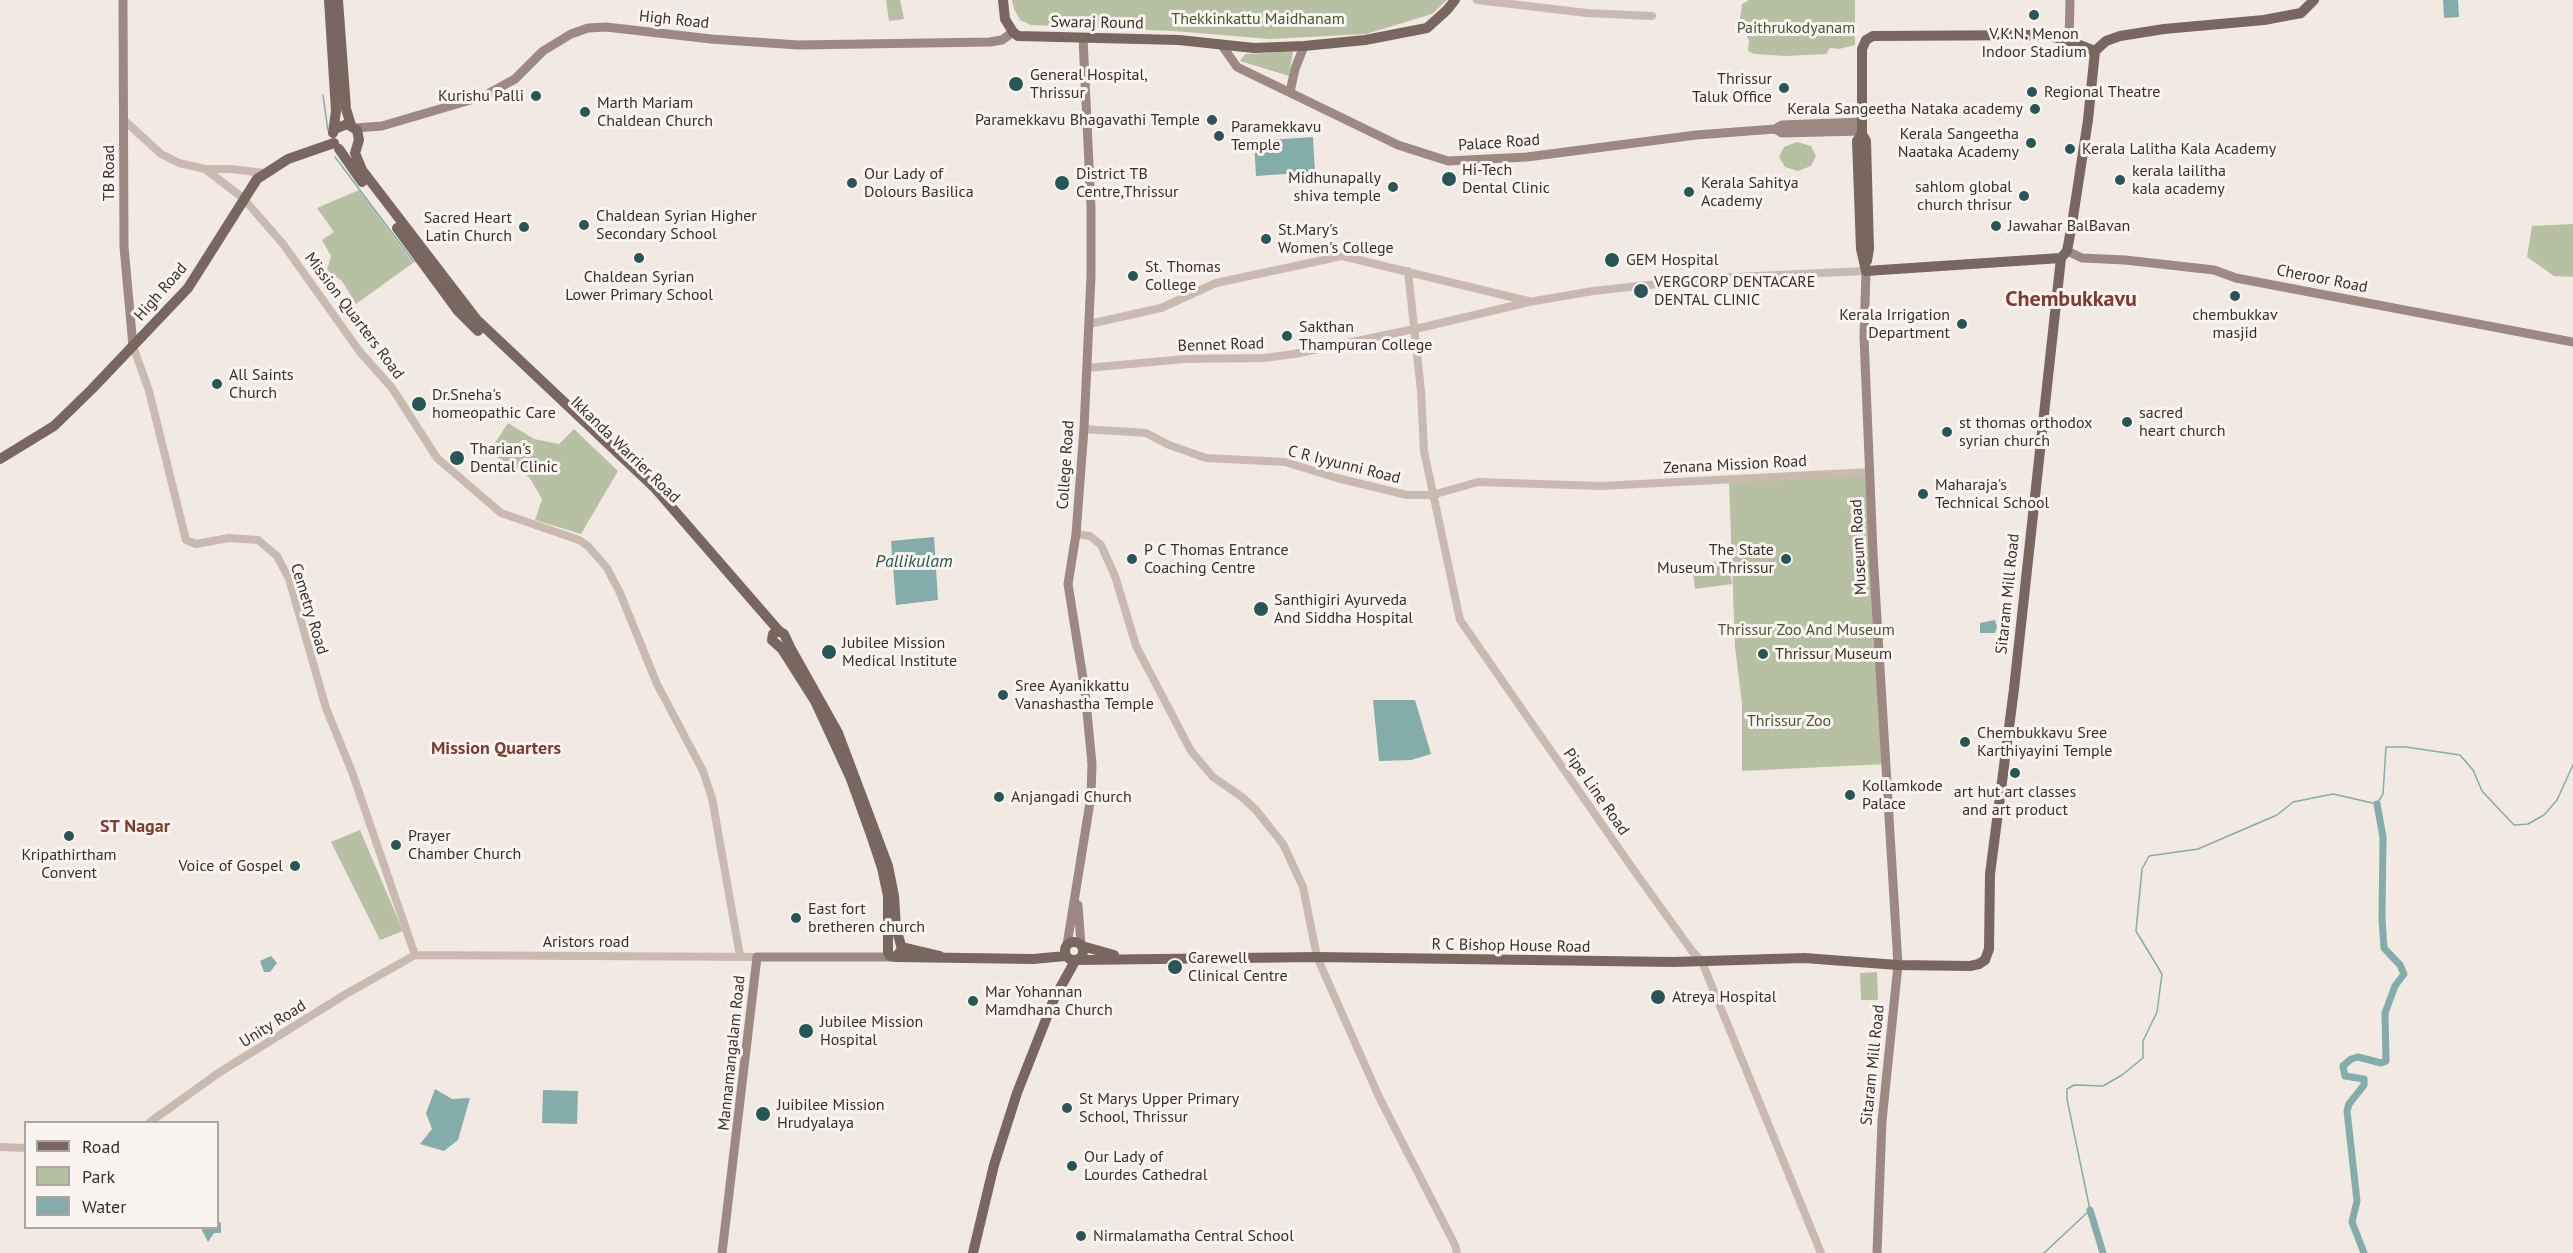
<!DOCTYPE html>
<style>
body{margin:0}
#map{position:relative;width:2573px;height:1253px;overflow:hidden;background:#f2e9e3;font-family:"PT Sans",sans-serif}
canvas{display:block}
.legend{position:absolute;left:24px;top:1121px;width:195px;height:108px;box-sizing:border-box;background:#f9f4ef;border:2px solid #aca5a1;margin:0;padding:8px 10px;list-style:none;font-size:18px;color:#392f2c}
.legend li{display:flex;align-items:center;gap:12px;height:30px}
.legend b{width:30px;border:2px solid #aca5a1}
</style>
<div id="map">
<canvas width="2573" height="1253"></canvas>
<ul class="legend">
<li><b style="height:8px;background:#79665f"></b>Road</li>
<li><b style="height:16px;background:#b8c0a4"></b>Park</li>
<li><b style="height:16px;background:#84acab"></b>Water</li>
</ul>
</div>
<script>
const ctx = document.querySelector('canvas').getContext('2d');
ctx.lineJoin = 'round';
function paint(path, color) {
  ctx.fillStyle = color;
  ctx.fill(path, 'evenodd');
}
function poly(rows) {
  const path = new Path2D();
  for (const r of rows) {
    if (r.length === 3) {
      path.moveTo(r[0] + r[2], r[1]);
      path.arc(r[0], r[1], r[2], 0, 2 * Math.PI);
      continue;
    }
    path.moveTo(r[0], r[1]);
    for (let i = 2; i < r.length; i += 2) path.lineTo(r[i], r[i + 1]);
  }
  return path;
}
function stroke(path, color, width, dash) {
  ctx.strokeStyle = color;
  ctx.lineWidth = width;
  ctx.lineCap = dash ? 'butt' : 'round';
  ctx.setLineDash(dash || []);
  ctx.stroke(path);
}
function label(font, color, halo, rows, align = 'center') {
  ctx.font = font + ' "PT Sans",sans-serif';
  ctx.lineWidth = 6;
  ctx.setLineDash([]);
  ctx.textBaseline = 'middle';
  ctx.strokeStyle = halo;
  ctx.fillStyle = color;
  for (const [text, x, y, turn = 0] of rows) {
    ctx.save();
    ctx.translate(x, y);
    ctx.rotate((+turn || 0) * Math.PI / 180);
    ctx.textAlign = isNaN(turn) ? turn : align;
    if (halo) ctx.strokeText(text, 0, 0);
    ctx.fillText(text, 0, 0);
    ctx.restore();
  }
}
paint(poly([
 [886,0,900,0,904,19,889,21],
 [1012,0,1447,0,1432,14,1366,34,1270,39,1174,31,1031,25,1020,20,1014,9],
 [1749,0,1855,0,1855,45,1839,49,1830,48,1826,54,1786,56,1754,54,1748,51,1749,40,1745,33,1738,32,1736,23,1740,19,1742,4],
 [1293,51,1289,76,1240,61,1245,54],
 [1797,142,1811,146,1816,156,1811,166,1798,171,1785,167,1779,157,1784,147],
 [359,190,413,263,356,304,342,281,327,270,331,256,322,240,334,232,317,208],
 [2573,224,2573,277,2554,276,2527,257,2532,226],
 [508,423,534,439,559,444,574,429,618,471,581,534,535,520,542,499,529,477,489,452],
 [1870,472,1886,764,1742,771,1742,704,1735,647,1729,483],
 [1729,560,1732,584,1695,589,1692,564],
 [360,830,403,931,380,940,331,842],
 [1877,972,1878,1000,1861,1000,1860,973]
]), '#b8c0a4');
paint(poly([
 [2443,0,2458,0,2459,17,2444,18],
 [1313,137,1315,172,1256,176,1254,141],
 [934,537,938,600,896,605,891,541],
 [1995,620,1997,627,1995,633,1980,633,1980,623],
 [1373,700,1415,700,1431,754,1411,760,1379,761],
 [271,956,277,963,270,972,264,972,260,961],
 [435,1089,452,1099,470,1098,458,1140,444,1151,420,1144,432,1129,426,1113],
 [543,1090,578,1091,577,1124,542,1123],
 [218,1221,221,1223,221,1233,214,1233,208,1242,201,1228,218,1228]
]), '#84acab');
stroke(poly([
 [323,95,328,131],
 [335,157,414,262],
 [2044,1253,2090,1210,2067,1099,2067,1089,2074,1085,2103,1086,2122,1075,2143,1058,2143,1041,2157,1012,2162,974,2136,931,2142,869,2149,856,2198,849,2277,815,2293,802,2333,794,2377,804,2383,794,2386,747,2406,747,2460,755,2473,770,2482,791,2514,825,2528,824,2544,815,2557,800,2573,765]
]), '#84acab', 1.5);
stroke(poly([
 [2090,1210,2103,1253],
 [2364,1253,2352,1222,2357,1201,2347,1111,2349,1104,2364,1085,2364,1079,2345,1076,2343,1066,2351,1059,2358,1057,2381,1063,2386,1061,2385,1013,2395,986,2404,974,2400,965,2384,948,2382,919,2383,837,2377,804]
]), '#84acab', 7);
stroke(poly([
 [1477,0,1587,13,1652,16],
 [124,120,161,154,179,163,205,169,231,169,264,173],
 [205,169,243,198,283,244,360,352,392,388,437,458,501,513,579,540,588,546,607,568,620,593,657,684,703,771,712,798,740,956],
 [1408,271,1421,391,1424,451,1460,620,1633,869,1692,951,1702,962,1821,1253],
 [1089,324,1161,308,1216,283,1342,256,1528,301],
 [133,346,149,391,186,540,196,544,229,538,258,540,277,556,289,579,326,708,352,772,415,955],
 [1087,368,1185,359,1264,358,1294,354,1424,327,1529,302,1593,291,1712,278,1866,271],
 [1084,429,1146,433,1169,445,1206,458,1285,462,1337,478,1407,495,1432,495,1478,482,1601,486,1870,472],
 [1076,534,1090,536,1101,545,1115,576,1136,646,1191,751,1213,777,1242,797,1256,810,1283,844,1303,887,1317,957,1380,1099,1455,1245,1457,1253],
 [150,1122,220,1072,346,994,415,955,757,957],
 [0,1147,26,1148]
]), '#c9b9af', 8);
stroke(poly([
 [123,0,124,247,133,346],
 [2069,41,2070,0],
 [1221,44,1237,67,1398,145,1448,161,1527,157,1696,135,1775,129,1782,125,1862,122],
 [1290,92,1295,69,1304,46],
 [355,128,382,126,484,96,515,79,543,51,571,34,588,28,606,27,711,39,798,45,990,42,1002,40,1013,32],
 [1775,129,1782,133,1862,131],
 [2067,251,2082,258,2125,260,2214,270,2236,278,2573,342],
 [1866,271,1864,337,1873,553,1898,965,1882,1121,1877,1253],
 [1078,905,1081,945],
 [1067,945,1091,796,1092,764,1085,691,1068,584,1076,534,1084,429,1091,276,1091,207,1083,38],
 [722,1253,757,957,893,957]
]), '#9d8981', 9);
stroke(poly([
 [329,0,336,111,333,133],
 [338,0,346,109,351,125],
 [1003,0,1005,19,1013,32,1018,36,1179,40,1254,48,1304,46,1365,40,1427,28,1447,10,1455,0],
 [335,129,347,124,357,130,359,140,355,153,362,170,477,320,654,487,779,631,784,634,791,649,838,733,888,866,894,896,896,928,902,949,896,957,890,956,888,952,888,896,882,868,870,832,851,779,815,701,782,649,772,640,773,634,779,631],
 [1862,134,1862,49,1866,40,1873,36,2044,35,2069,41,2095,51],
 [1862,134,1857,141,1861,249,1866,271],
 [1862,134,1866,141,1869,249,1867,261],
 [339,149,362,182],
 [397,228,458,311,478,331],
 [1866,271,2061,258],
 [0,459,54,426,92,389,188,288,257,179,288,159,334,143],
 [1074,951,9],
 [1082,946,1114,955],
 [902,947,940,956],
 [896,957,1033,959,1066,956],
 [1078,960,1317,957,1673,962,1804,958,1898,965,1970,966,1979,964,1985,960,1989,949,1990,874,2014,689,2061,258,2067,251,2072,224,2088,120,2095,51,2106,41,2120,36,2164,29,2264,20,2301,13,2314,0],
 [973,1253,994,1165,1017,1093,1054,999,1075,961]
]), '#79665f', 10);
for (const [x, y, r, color] of [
 [2034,15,6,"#265756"],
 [1016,84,8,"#265756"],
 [1784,88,6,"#265756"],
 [2032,92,6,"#265756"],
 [536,96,6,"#265756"],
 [2035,109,6,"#265756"],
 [585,112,6,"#265756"],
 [1212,120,6,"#265756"],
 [1219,136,6,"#265756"],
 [2031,143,6,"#265756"],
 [2070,149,6,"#265756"],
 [1449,179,8,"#265756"],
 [2120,180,6,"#265756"],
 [852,183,6,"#265756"],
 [1062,183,8,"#265756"],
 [1393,187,6,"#265756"],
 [1689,192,6,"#265756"],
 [2024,196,6,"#265756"],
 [584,225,6,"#265756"],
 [1996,226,6,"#265756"],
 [524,227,6,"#265756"],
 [1266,239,6,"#265756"],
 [639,258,6,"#265756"],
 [1612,260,8,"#265756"],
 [1133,276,6,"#265756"],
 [1641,291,8,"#265756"],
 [2235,296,6,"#265756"],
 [1962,324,6,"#265756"],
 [1287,336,6,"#265756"],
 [217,384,6,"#265756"],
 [419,404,8,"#265756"],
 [2127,422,6,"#265756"],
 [1947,432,6,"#265756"],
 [457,458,8,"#265756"],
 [1923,494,6,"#265756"],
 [1132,559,6,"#265756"],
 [1786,559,6,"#265756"],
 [1261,609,8,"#265756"],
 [829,652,8,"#265756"],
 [1763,654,6,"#265756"],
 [1003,695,6,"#265756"],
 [1965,742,6,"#265756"],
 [2015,773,6,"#265756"],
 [1850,795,6,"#265756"],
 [999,797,6,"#265756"],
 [69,836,6,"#265756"],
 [396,845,6,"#265756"],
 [295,866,6,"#265756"],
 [796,918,6,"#265756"],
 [1175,967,8,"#265756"],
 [1658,997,8,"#265756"],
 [973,1001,6,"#265756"],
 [806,1031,8,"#265756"],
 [1067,1108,6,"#265756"],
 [763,1114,8,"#265756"],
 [1072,1166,6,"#265756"],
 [1081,1236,6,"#265756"]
]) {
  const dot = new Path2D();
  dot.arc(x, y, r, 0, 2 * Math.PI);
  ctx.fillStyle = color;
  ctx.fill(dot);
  stroke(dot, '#f9f4ef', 2);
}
label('16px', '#4b5533', '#f9f4ef', [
 ["Thekkinkattu Maidhanam",1258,19],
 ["Paithrukodyanam",1796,28],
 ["Thrissur Zoo And Museum",1806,630],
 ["Thrissur Zoo",1789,721]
]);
label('16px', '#392f2c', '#f9f4ef', [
 ["High Road",674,20,6],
 ["Swaraj Round",1097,23,1],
 ["Palace Road",1499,143,-4],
 ["TB Road",109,173,-90],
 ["Cheroor Road",2322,279,11],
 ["High Road",161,292,-49],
 ["Mission Quarters Road",354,316,53],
 ["Bennet Road",1221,345,-2],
 ["Ikkanda Warrier Road",625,450,44],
 ["College Road",1066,465,-86],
 ["C R Iyyunni Road",1344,465,14],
 ["Zenana Mission Road",1735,465,-3],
 ["Museum Road",1859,547,-93],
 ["Sitaram Mill Road",2008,594,-84],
 ["Cemetry Road",309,609,73],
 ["Pipe Line Road",1596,792,55],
 ["Aristors road",586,942],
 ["R C Bishop House Road",1511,946,1],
 ["Unity Road",273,1024,-32],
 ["Mannamangalam Road",732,1053,-84],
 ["Sitaram Mill Road",1873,1065,-84]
]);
label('16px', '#392f2c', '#f9f4ef', [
 ["V.K.N. Menon",2034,34,"center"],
 ["Indoor Stadium",2034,52,"center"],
 ["General Hospital,",1030,75],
 ["Thrissur",1030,93],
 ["Thrissur",1772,79,"right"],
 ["Taluk Office",1772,97,"right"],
 ["Regional Theatre",2044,92],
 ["Kurishu Palli",524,96,"right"],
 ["Marth Mariam",597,103],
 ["Chaldean Church",597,121],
 ["Kerala Sangeetha Nataka academy",2023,109,"right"],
 ["Paramekkavu Bhagavathi Temple",1200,120,"right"],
 ["Paramekkavu",1231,127],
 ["Temple",1231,145],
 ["Kerala Sangeetha",2019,134,"right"],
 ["Naataka Academy",2019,152,"right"],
 ["Kerala Lalitha Kala Academy",2082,149],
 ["Hi-Tech",1462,170],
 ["Dental Clinic",1462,188],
 ["kerala lailitha",2132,171],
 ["kala academy",2132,189],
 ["Our Lady of",864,174],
 ["Dolours Basilica",864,192],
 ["District TB",1076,174],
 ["Centre,Thrissur",1076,192],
 ["Midhunapally",1381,178,"right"],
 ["shiva temple",1381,196,"right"],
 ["Kerala Sahitya",1701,183],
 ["Academy",1701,201],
 ["sahlom global",2012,187,"right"],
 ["church thrisur",2012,205,"right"],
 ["Chaldean Syrian Higher",596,216],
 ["Secondary School",596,234],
 ["Sacred Heart",512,218,"right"],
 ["Latin Church",512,236,"right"],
 ["Jawahar BalBavan",2008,226],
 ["St.Mary's",1278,230],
 ["Women's College",1278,248],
 ["GEM Hospital",1626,260],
 ["St. Thomas",1145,267],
 ["College",1145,285],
 ["Chaldean Syrian",639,277,"center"],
 ["Lower Primary School",639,295,"center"],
 ["VERGCORP DENTACARE",1654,282],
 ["DENTAL CLINIC",1654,300],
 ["Kerala Irrigation",1950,315,"right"],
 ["Department",1950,333,"right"],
 ["chembukkav",2235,315,"center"],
 ["masjid",2235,333,"center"],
 ["Sakthan",1299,327],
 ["Thampuran College",1299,345],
 ["All Saints",229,375],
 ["Church",229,393],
 ["Dr.Sneha's",432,395],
 ["homeopathic Care",432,413],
 ["sacred",2139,413],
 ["heart church",2139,431],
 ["st thomas orthodox",1959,423],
 ["syrian church",1959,441],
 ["Tharian's",470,449],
 ["Dental Clinic",470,467],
 ["Maharaja's",1935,485],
 ["Technical School",1935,503],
 ["P C Thomas Entrance",1144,550],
 ["Coaching Centre",1144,568],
 ["The State",1774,550,"right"],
 ["Museum Thrissur",1774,568,"right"],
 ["Santhigiri Ayurveda",1274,600],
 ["And Siddha Hospital",1274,618],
 ["Jubilee Mission",842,643],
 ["Medical Institute",842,661],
 ["Thrissur Museum",1775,654],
 ["Sree Ayanikkattu",1015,686],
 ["Vanashastha Temple",1015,704],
 ["Chembukkavu Sree",1977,733],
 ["Karthiyayini Temple",1977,751],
 ["Kollamkode",1862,786],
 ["Palace",1862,804],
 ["art hut art classes",2015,792,"center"],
 ["and art product",2015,810,"center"],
 ["Anjangadi Church",1011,797],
 ["Prayer",408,836],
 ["Chamber Church",408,854],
 ["Kripathirtham",69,855,"center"],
 ["Convent",69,873,"center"],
 ["Voice of Gospel",283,866,"right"],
 ["East fort",808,909],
 ["bretheren church",808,927],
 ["Carewell",1188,958],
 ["Clinical Centre",1188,976],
 ["Mar Yohannan",985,992],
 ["Mamdhana Church",985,1010],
 ["Atreya Hospital",1672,997],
 ["Jubilee Mission",820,1022],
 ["Hospital",820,1040],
 ["St Marys Upper Primary",1079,1099],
 ["School, Thrissur",1079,1117],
 ["Juibilee Mission",777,1105],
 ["Hrudyalaya",777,1123],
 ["Our Lady of",1084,1157],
 ["Lourdes Cathedral",1084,1175],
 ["Nirmalamatha Central School",1093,1236]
], 'left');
label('italic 18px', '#265756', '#f9f4ef', [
 ["Pallikulam",914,562]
]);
label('bold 18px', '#803b2e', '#f9f4ef', [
 ["Mission Quarters",496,749],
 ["ST Nagar",135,827]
]);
label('bold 22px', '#803b2e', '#f9f4ef', [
 ["Chembukkavu",2071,300]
]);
</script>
